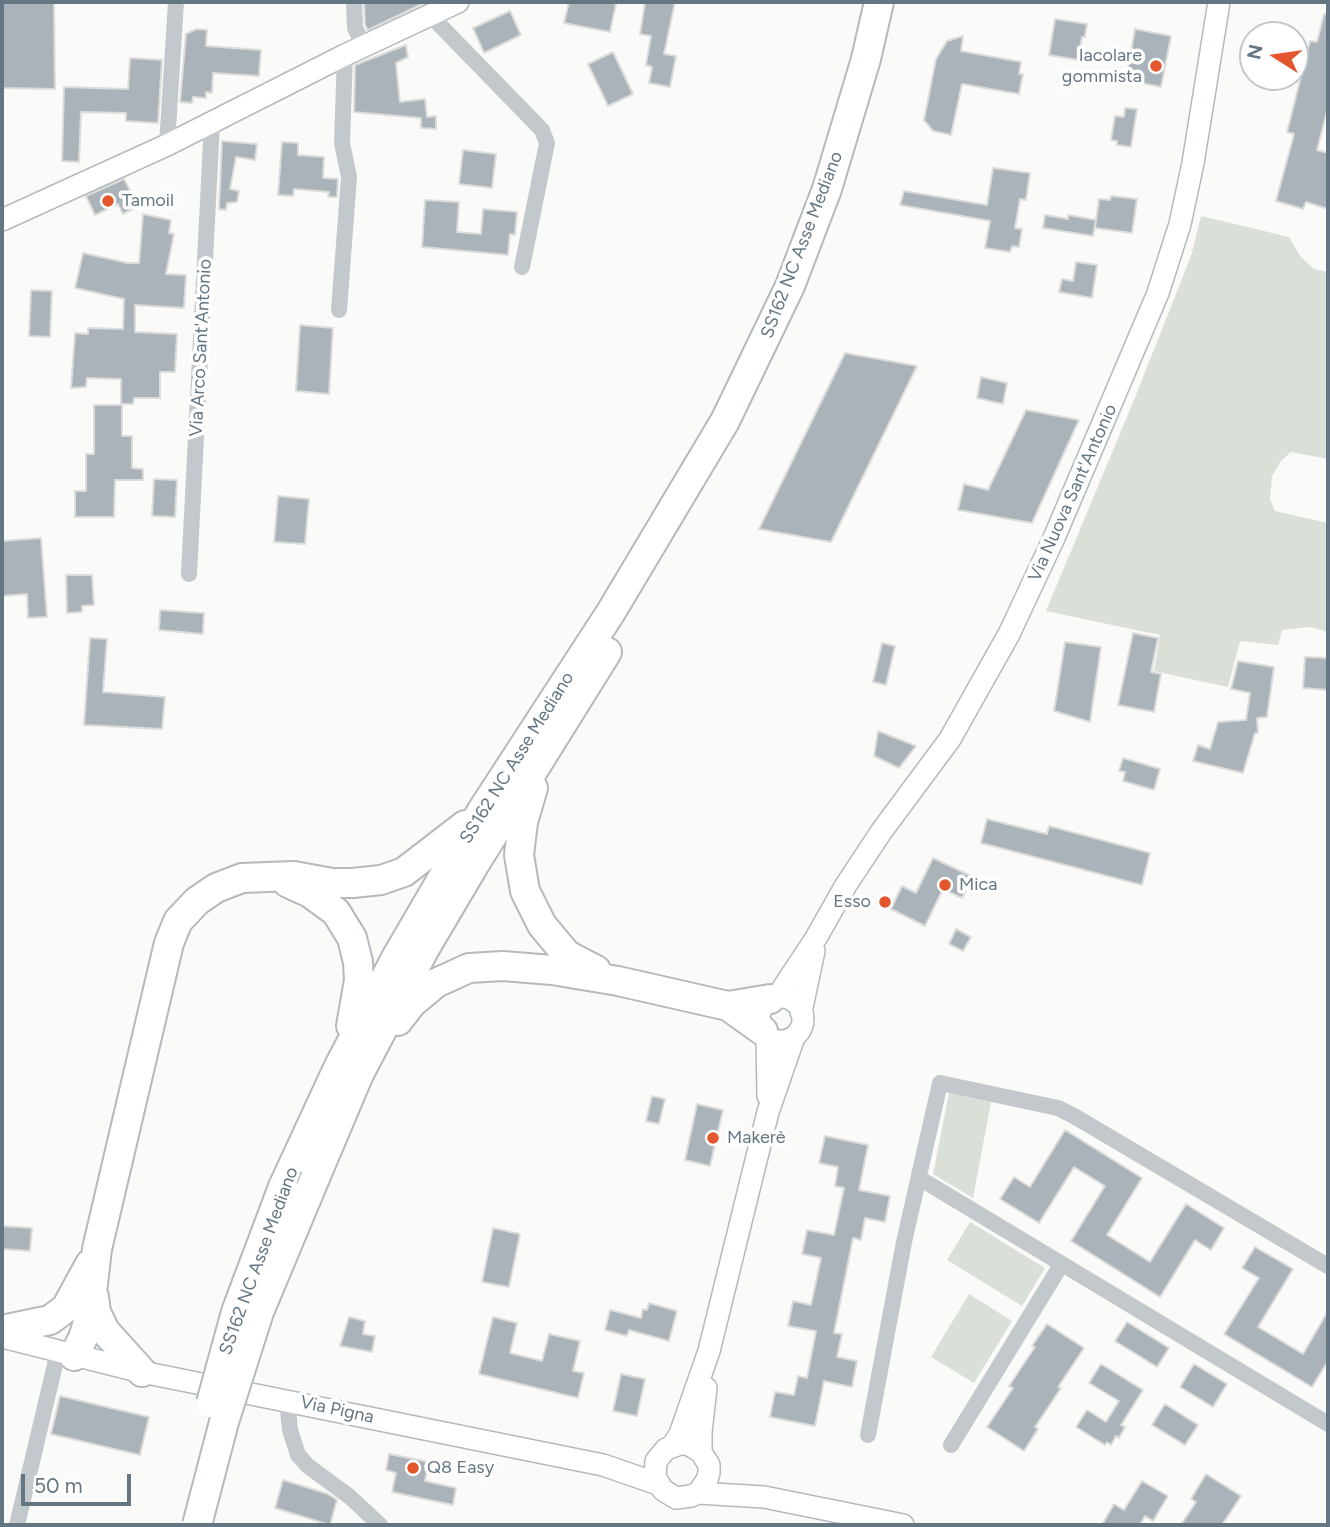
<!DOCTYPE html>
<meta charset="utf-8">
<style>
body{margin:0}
#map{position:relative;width:1330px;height:1527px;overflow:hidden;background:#fafaf8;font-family:Figtree,sans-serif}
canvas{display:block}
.frame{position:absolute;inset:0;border:4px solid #657683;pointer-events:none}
.north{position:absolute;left:1239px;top:21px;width:70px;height:70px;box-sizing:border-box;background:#fff;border:2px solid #c1c8cd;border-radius:50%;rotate:282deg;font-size:19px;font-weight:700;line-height:28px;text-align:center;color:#657683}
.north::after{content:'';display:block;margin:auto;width:24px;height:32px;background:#e4572e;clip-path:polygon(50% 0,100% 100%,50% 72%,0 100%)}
.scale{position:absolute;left:21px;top:1474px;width:110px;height:32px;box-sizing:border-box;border:4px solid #657683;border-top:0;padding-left:9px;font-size:21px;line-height:24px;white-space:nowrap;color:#657683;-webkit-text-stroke:5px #fff;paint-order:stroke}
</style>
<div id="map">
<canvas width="1330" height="1527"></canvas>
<div class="frame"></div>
<div class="north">N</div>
<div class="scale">50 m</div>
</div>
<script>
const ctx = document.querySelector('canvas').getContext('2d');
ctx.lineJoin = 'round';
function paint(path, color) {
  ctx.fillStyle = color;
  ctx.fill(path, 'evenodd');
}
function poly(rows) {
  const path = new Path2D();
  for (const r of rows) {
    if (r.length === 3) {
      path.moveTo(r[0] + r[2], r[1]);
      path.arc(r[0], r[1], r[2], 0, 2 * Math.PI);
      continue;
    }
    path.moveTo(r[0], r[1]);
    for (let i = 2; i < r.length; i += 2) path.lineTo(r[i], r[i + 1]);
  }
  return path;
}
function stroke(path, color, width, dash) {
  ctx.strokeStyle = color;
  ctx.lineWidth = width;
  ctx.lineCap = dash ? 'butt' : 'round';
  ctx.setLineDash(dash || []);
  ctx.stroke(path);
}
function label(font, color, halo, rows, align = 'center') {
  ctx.font = font + ' Figtree,sans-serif';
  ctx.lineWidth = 7;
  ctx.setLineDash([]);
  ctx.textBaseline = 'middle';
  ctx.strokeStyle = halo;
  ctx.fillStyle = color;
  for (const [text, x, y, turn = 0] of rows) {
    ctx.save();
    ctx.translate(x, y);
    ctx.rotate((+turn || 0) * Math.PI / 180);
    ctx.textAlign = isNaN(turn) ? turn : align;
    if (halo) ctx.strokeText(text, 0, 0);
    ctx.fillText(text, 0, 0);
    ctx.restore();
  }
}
paint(poly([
 [1201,216,1289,237,1300,256,1314,269,1328,272,1328,459,1291,452,1281,461,1272,476,1270,499,1275,511,1328,523,1328,638,1325,631,1310,627,1282,630,1278,645,1240,641,1228,687,1154,671,1160,635,1046,611,1134,400,1191,256],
 [949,1093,991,1102,973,1198,933,1174],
 [970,1222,1045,1268,1022,1306,947,1260],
 [969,1294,1012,1321,974,1383,931,1357]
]), '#dadfd7');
const building = poly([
 [2,2,54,2,55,89,2,88,2,2],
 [364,2,426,2,368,30,365,25,364,2],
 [569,2,610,2,616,4,610,32,564,23,569,2],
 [645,2,675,2,664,54,676,56,670,87,649,83,652,67,646,65,651,36,640,34,645,2],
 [510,11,521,35,484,53,473,28,510,11],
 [1324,14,1328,14,1328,107,1317,150,1328,153,1328,209,1306,202,1303,209,1276,201,1294,134,1287,132,1310,41,1317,42,1324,14],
 [1055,19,1087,24,1085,37,1082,37,1078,60,1049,55,1055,19],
 [196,29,207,30,206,46,261,50,259,76,213,73,212,93,206,92,206,98,193,97,192,103,180,102,186,34,196,29],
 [1135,29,1171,36,1161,87,1126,80,1135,29],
 [963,36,961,51,1021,62,1019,74,1023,74,1019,94,962,84,951,135,933,131,924,120,936,59,947,41,963,36],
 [406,45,408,57,396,63,400,102,425,99,427,117,436,116,436,129,421,128,421,118,354,112,355,65,406,45],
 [613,52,633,94,608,106,588,64,613,52],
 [130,58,162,60,158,123,126,121,126,113,81,112,79,162,62,161,64,87,128,89,130,58],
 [1125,108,1137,109,1131,147,1117,145,1117,141,1111,140,1115,116,1124,117,1125,108],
 [222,141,257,144,255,160,236,157,230,189,239,191,237,202,227,203,226,210,219,209,222,141],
 [282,142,298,143,298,155,324,157,323,178,338,179,337,197,328,197,329,192,294,189,293,196,278,195,282,142],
 [463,150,496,154,492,188,459,184,463,150],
 [993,168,1030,173,1026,200,1020,199,1015,228,1022,229,1019,247,1012,246,1010,252,985,248,990,221,900,205,904,191,987,205,993,168],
 [124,179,138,206,123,214,118,204,95,215,86,196,124,179],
 [1111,196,1137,199,1132,233,1095,228,1099,199,1110,200,1111,196],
 [425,200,459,202,457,232,481,234,483,209,517,212,515,235,510,234,508,255,422,247,425,200],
 [143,214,171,220,169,233,174,234,166,274,186,275,184,308,135,305,135,332,177,334,175,372,160,372,160,398,134,398,133,404,121,404,121,379,87,378,86,387,71,388,75,333,88,334,88,328,123,329,124,299,75,288,83,253,128,263,139,263,143,214],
 [1045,215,1068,219,1068,215,1096,220,1093,236,1043,228,1045,215],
 [1076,262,1097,265,1092,298,1059,292,1062,279,1073,281,1076,262],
 [31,290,52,291,50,337,29,336,31,290],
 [300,325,333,328,329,394,296,391,300,325],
 [845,353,917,366,831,542,759,529,845,353],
 [981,377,1007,383,1003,404,977,398,981,377],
 [94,405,122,405,122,436,132,436,132,468,143,469,143,480,115,480,114,517,75,517,75,491,86,491,86,454,94,454,94,405],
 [1026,410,1079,420,1032,523,958,510,964,484,988,490,1026,410],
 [154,479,177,480,175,517,152,516,154,479],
 [278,496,309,499,305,544,274,542,278,496],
 [41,538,47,617,28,618,27,594,2,596,2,541,41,538],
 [66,575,92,575,94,605,82,606,82,612,67,613,66,575],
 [160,610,204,613,203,634,159,630,160,610],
 [1133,633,1158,638,1151,672,1161,674,1154,712,1118,705,1133,633],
 [90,638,107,639,103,692,165,697,162,729,84,725,90,638],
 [1065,642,1101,647,1090,722,1054,711,1065,642],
 [882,643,895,646,886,685,873,682,882,643],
 [1305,657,1328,658,1327,690,1303,688,1305,657],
 [1238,661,1274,667,1267,717,1257,718,1258,733,1255,733,1243,773,1193,761,1198,745,1210,749,1218,722,1246,720,1250,693,1231,689,1238,661],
 [878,731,916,746,899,768,874,756,878,731],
 [1123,758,1160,769,1154,790,1123,781,1125,772,1119,771,1123,758],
 [987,819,1047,834,1049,826,1150,853,1142,885,981,843,987,819],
 [933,858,973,877,962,898,943,889,925,926,891,909,902,886,916,893,933,858],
 [956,929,971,937,963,951,949,944,956,929],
 [652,1096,665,1099,659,1124,646,1121,652,1096],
 [697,1104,723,1110,710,1166,685,1160,697,1104],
 [1065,1130,1142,1178,1107,1235,1150,1262,1186,1204,1224,1228,1211,1250,1195,1240,1160,1297,1071,1241,1105,1186,1074,1167,1039,1223,1000,1199,1014,1177,1030,1187,1065,1130],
 [825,1136,868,1145,859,1190,890,1196,885,1222,865,1218,861,1240,853,1238,834,1333,842,1334,837,1357,857,1361,852,1387,824,1381,815,1426,770,1417,775,1392,794,1395,798,1376,807,1378,816,1331,788,1326,793,1301,811,1305,821,1258,802,1254,807,1230,834,1235,844,1188,835,1186,838,1167,819,1163,825,1136],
 [2,1226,32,1228,30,1251,2,1249,2,1226],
 [493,1228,520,1234,509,1287,482,1282,493,1228],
 [1255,1247,1293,1269,1258,1327,1303,1354,1328,1311,1328,1361,1312,1387,1224,1334,1259,1278,1242,1268,1255,1247],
 [649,1303,677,1311,669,1341,629,1330,627,1336,605,1330,610,1310,641,1318,643,1309,647,1310,649,1303],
 [349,1317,365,1321,363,1334,375,1336,372,1352,340,1346,349,1317],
 [493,1317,517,1323,510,1353,542,1361,549,1334,580,1341,573,1371,584,1373,578,1398,479,1374,493,1317],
 [1127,1322,1169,1348,1157,1367,1115,1341,1127,1322],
 [1047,1324,1084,1348,1058,1387,1061,1388,1035,1427,1038,1429,1024,1451,987,1427,1013,1388,1009,1386,1035,1347,1032,1346,1047,1324],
 [1101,1364,1143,1390,1121,1425,1125,1427,1119,1438,1116,1436,1111,1445,1107,1442,1105,1445,1076,1427,1087,1410,1106,1422,1119,1401,1089,1383,1101,1364],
 [1194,1364,1227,1384,1213,1407,1180,1387,1194,1364],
 [621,1374,645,1379,637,1416,613,1411,621,1374],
 [60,1396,149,1417,140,1455,51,1434,60,1396],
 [1165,1404,1198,1425,1185,1445,1152,1425,1165,1404],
 [389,1454,429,1462,425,1481,456,1488,453,1505,392,1492,396,1473,386,1470,389,1454],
 [1206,1474,1241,1496,1222,1525,1181,1525,1196,1502,1191,1499,1206,1474],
 [283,1480,328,1494,337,1500,330,1525,275,1508,283,1480],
 [1142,1481,1168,1496,1153,1521,1145,1516,1140,1525,1102,1525,1114,1504,1124,1510,1142,1481]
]);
paint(building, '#aab3b9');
stroke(building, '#dcdcda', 2);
const secondary = poly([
 [2,220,167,145,345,55,458,2],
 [777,997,816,938,846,885,881,832,950,739,1009,634,1054,538,1158,293,1180,224,1193,163,1219,2],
 [781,1019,22],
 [801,1012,814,951],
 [767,1036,768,1096],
 [2,1337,142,1372,603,1465,658,1484],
 [673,1445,680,1434,709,1351,768,1112,794,1037],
 [701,1452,701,1432,706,1388],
 [698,1493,707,1480,709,1473,709,1465,701,1452,688,1444,680,1444,666,1449,656,1461,655,1477,663,1490,676,1498,691,1496,698,1493,764,1497,903,1525]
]);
const highway = poly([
 [533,788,523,822,519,855,525,891,542,925,567,955,596,970],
 [288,883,310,893,336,912,352,938,358,962,359,980,351,1026],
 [728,1006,770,999],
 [398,1021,412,1003,436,983,469,968,503,966,552,970,618,981,728,1006,763,1031],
 [315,1178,359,1074,424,950,476,862,607,652],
 [283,1187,339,1066,397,956,481,812,611,612,725,421,790,286,827,189,866,59,879,2],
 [94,1297,96,1312,105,1331,142,1372],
 [2,1330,50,1320,66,1308,90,1264],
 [74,1356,83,1338,89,1319,97,1249,169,943,178,921,197,901,216,888,242,878,294,876,332,883,353,883,381,880,404,872,465,825]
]);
stroke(secondary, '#b3babf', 24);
stroke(highway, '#b4b9bd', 32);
stroke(poly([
 [354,2,355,28,364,46],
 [430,15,542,130,547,143,522,267],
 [167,145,176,2],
 [339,310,349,177,342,143,345,55],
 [189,574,212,123],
 [919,1178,1328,1424],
 [287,1400,290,1430,298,1455,308,1466,350,1497,380,1525],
 [868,1435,904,1242,940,1083,1058,1108,1074,1116,1328,1266],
 [951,1445,1061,1265],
 [17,1525,58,1352]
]), '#c3c8cc', 16);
stroke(secondary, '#fff', 21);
stroke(highway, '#fff', 28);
const highwayBridge = poly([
 [211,1403,236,1312,283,1187],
 [197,1525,224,1422,259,1312,315,1178]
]);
stroke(highwayBridge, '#b4b9bd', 32, []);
stroke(highwayBridge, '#fff', 28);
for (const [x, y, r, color] of [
 [1156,66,7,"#e4572e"],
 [108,201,7,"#e4572e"],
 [945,885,7,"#e4572e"],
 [885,902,7,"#e4572e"],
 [713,1138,7,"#e4572e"],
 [413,1468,7,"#e4572e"]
]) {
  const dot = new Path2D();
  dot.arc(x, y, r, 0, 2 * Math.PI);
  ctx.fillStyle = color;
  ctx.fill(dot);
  stroke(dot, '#fff', 2.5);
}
label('18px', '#657683', '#fff', [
 ["Iacolare",1142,56,"right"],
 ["gommista",1142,77,"right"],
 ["Tamoil",122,201],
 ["Mica",959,885],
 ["Esso",871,902,"right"],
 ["Makerè",727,1138],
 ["Q8 Easy",427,1468]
], 'left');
label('18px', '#657683', '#fff', [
 ["SS162 NC Asse Mediano",802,245,-69],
 ["Via Arco Sant'Antonio",201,348,-87],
 ["Via Nuova Sant'Antonio",1073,493,-66],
 ["SS162 NC Asse Mediano",517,758,-58],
 ["SS162 NC Asse Mediano",259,1261,-70],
 ["Via Pigna",337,1410,12]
]);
</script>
